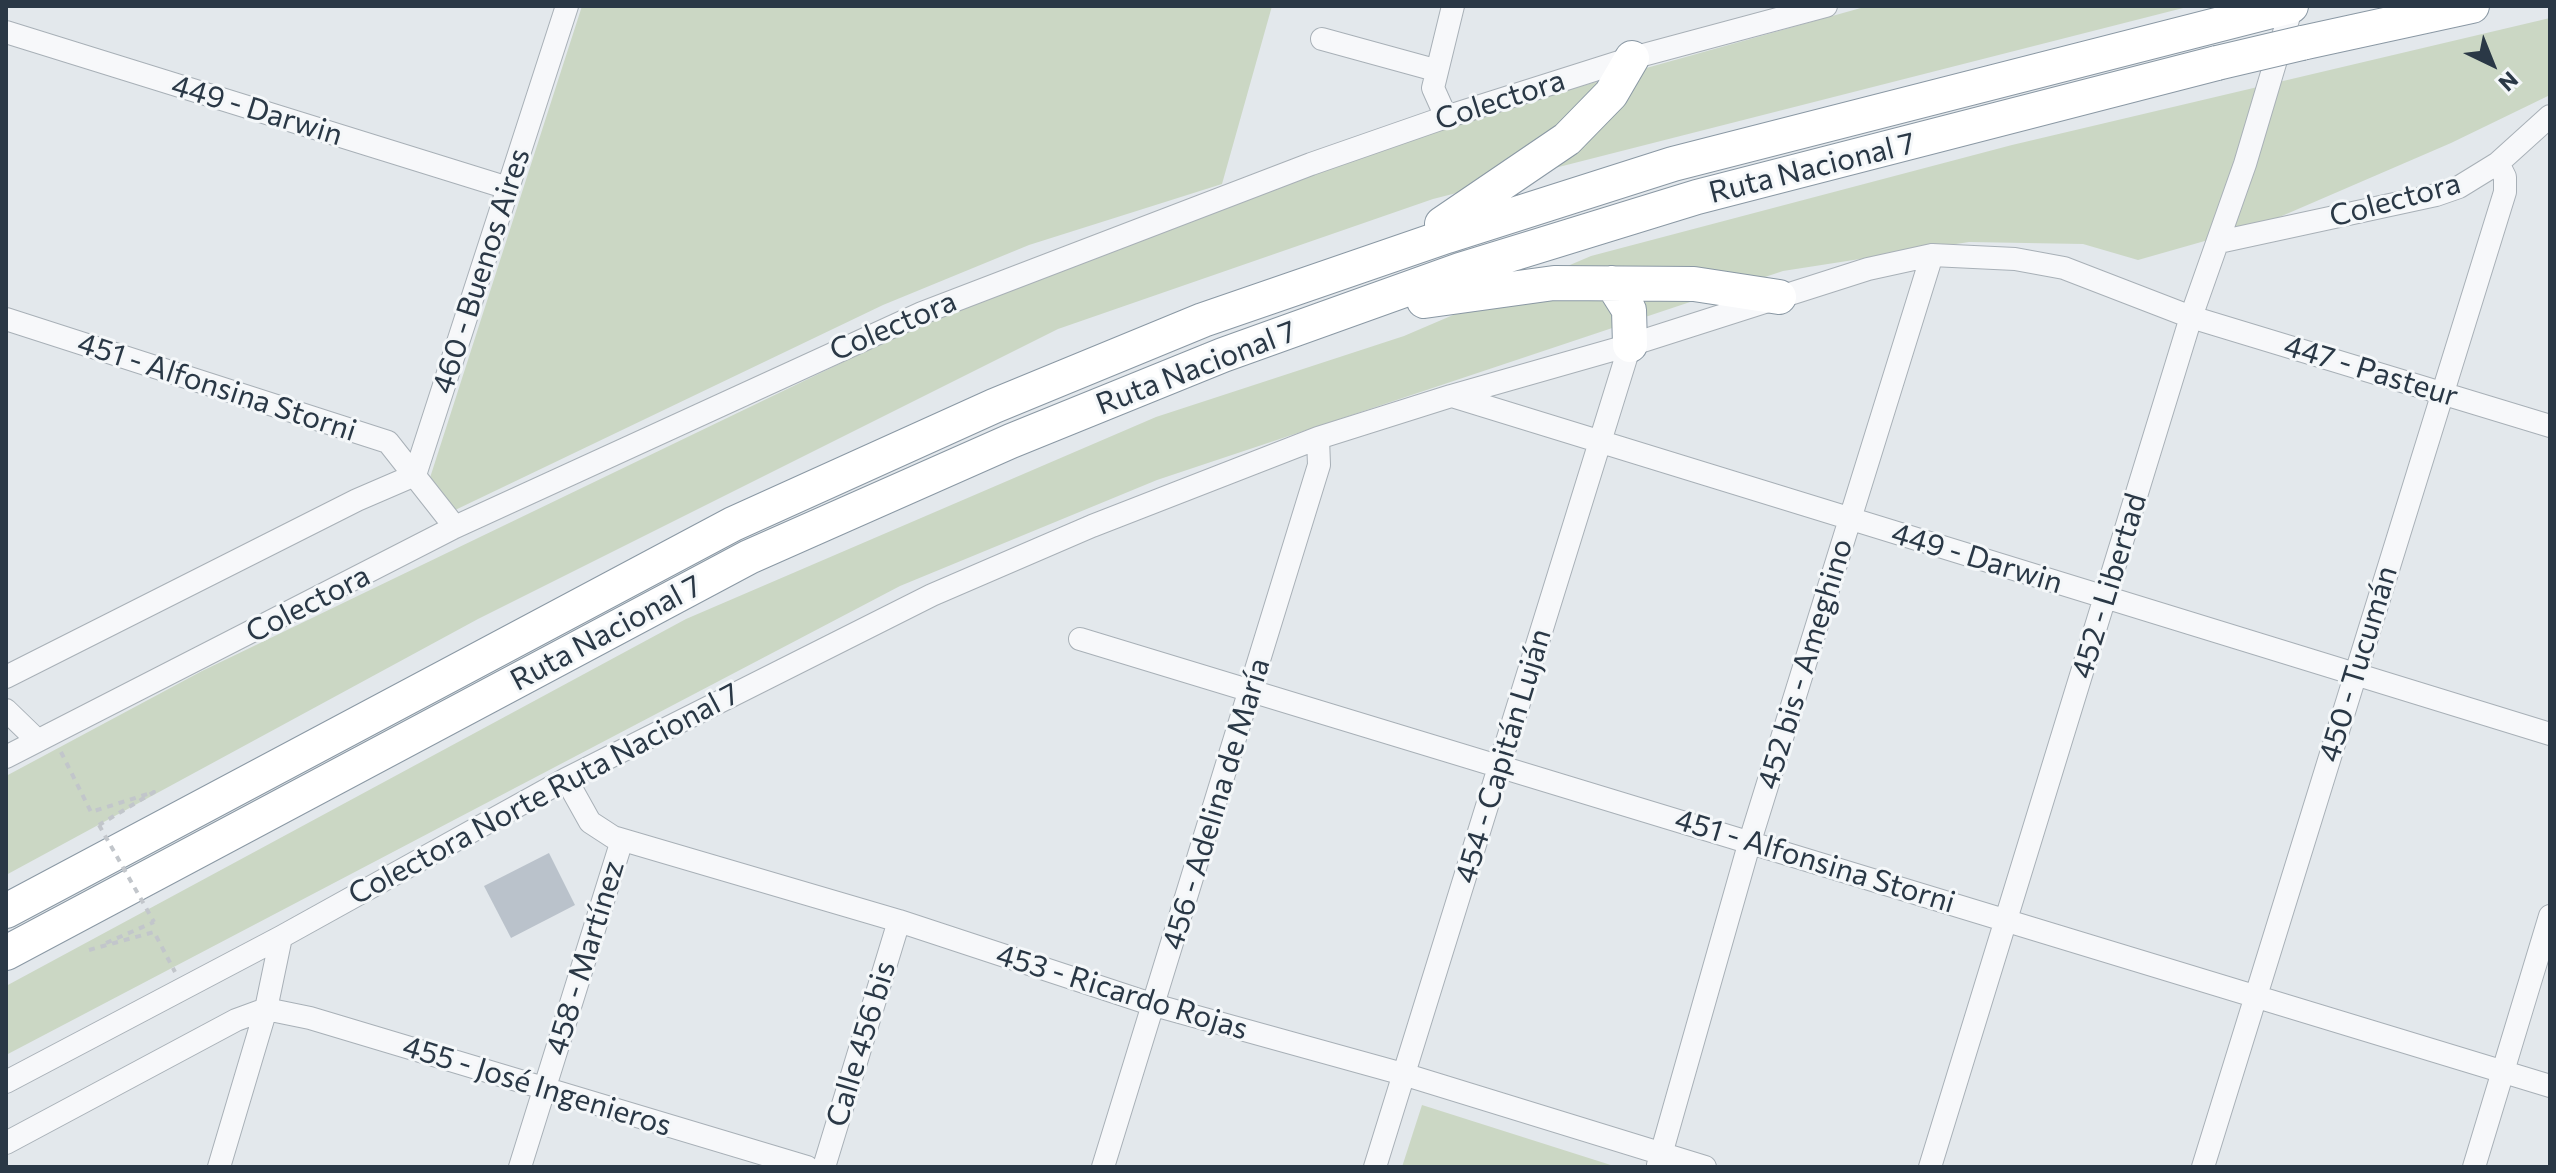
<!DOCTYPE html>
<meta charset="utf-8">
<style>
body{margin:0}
#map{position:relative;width:2556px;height:1173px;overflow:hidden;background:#e3e8ec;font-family:Commissioner,sans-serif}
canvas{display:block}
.frame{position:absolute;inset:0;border:8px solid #2a3846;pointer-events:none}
.north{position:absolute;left:2452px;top:24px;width:80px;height:80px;-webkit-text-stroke:6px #f4f7f9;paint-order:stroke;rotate:137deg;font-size:22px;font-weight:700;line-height:32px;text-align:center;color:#2a3846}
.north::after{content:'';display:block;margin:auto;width:28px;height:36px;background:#2a3846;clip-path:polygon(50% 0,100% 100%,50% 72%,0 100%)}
</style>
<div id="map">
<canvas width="2556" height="1173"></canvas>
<div class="frame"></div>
<div class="north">N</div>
</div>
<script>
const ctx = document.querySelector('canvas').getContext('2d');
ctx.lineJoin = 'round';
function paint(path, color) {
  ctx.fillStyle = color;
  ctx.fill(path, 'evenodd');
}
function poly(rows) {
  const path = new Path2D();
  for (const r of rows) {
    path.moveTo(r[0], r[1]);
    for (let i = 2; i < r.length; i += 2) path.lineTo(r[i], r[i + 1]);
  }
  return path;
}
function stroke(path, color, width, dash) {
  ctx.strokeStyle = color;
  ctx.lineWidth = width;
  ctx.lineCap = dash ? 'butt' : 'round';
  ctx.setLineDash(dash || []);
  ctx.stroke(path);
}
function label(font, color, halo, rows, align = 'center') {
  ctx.font = font + ' Commissioner,sans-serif';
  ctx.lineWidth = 6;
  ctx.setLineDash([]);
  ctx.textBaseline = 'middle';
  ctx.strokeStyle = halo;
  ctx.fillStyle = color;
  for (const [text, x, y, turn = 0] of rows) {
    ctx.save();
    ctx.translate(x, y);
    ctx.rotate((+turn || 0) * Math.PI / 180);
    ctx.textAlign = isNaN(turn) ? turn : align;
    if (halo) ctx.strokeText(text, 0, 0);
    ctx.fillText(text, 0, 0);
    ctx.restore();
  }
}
paint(poly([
 [582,6,1272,6,1222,184,1029,245,883,305,451,512,427,487],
 [1868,6,2191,6,1433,199,1058,329,478,619,6,875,6,776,202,671,920,325,1319,172,1496,110],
 [2550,18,2550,95,2451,143,2261,225,2138,260,2083,244,1969,242,1783,271,1157,480,900,586,6,1055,6,986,686,619,1156,417,1404,336,1591,256,2012,145],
 [1422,1105,1617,1167,1402,1167]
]), '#cbd7c4');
paint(poly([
 [549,853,575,905,511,938,484,886]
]), '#bac2cb');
const minor = poly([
 [6,32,508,188],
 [1322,39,1435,70],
 [1446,117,1433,88,1453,6],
 [2219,242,2436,195,2459,187,2498,163,2550,116],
 [6,319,388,442,455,527],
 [1452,396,2550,734],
 [415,475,567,6],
 [1080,639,2550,1086],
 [6,677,357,500,415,475],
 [6,710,37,740],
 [6,757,455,527,922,313,1311,164,1446,117,1632,58,1826,6],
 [566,779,590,822,613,837,899,921,1154,1005,1403,1074,1705,1167],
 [266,1009,310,1018,807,1167],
 [6,1082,281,937,566,779,932,595,1092,526,1318,438,1451,396,1630,345,1868,269,1932,255,2015,259,2064,268,2191,317,2550,426],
 [6,1143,236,1020,266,1009],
 [1658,1165,1750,841,1932,255],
 [219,1167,266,1009,281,937],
 [520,1167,622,840],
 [824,1167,899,921],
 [1103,1167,1319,465,1318,438],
 [1375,1167,1630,345],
 [1930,1167,2191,317,2245,164,2292,6],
 [2203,1167,2505,192,2505,177,2498,163],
 [2474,1167,2550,916]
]);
const highway = poly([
 [2302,43,2472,6],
 [1442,224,1567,139,1611,94,1632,58],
 [1612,283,1629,310,1630,345],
 [1424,301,1554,283,1694,284,1779,297],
 [6,911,733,524,994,406,1203,320,1447,236,1673,164,2291,6],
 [6,953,749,557,1011,441,1223,355,1460,270,1697,197,2217,63]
]);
stroke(minor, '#a8b0b7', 24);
stroke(highway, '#8a98a4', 36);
stroke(poly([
 [61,752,91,812,154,792,99,825],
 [106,943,154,922],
 [89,950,154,932,175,972]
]), '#c2c6cb', 4, [6, 6]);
stroke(minor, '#f7f8fa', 22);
stroke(highway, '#fff', 34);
const highwayBridge = poly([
 [2217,63,2302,43]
]);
stroke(highwayBridge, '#8a98a4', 36, []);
stroke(poly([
 [99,825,154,922]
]), '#c2c6cb', 4, [6, 6]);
stroke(highwayBridge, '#fff', 34);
label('30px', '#2a3846', '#f4f7f9', [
 ["Colectora",1500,100,-18],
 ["449 - Darwin",257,110,17],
 ["Ruta Nacional 7",1812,168,-14],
 ["Colectora",2395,200,-15],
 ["460 - Buenos Aires",481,271,-72],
 ["Colectora",893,326,-23],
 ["Ruta Nacional 7",1196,368,-21],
 ["447 - Pasteur",2371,371,17],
 ["451 - Alfonsina Storni",217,387,18],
 ["449 - Darwin",1977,558,17],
 ["452 - Libertad",2109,586,-73],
 ["Colectora",308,604,-27],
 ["Ruta Nacional 7",606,633,-28],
 ["452 bis - Ameghino",1805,664,-73],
 ["450 - Tucumán",2358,664,-73],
 ["454 - Capitán Luján",1503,756,-73],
 ["Colectora Norte Ruta Nacional 7",544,794,-28],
 ["456 - Adelina de María",1216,804,-73],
 ["451 - Alfonsina Storni",1815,861,17],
 ["458 - Martínez",585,958,-73],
 ["453 - Ricardo Rojas",1122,992,17],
 ["Calle 456 bis",861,1044,-73],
 ["455 - José Ingenieros",537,1086,17]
]);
</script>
